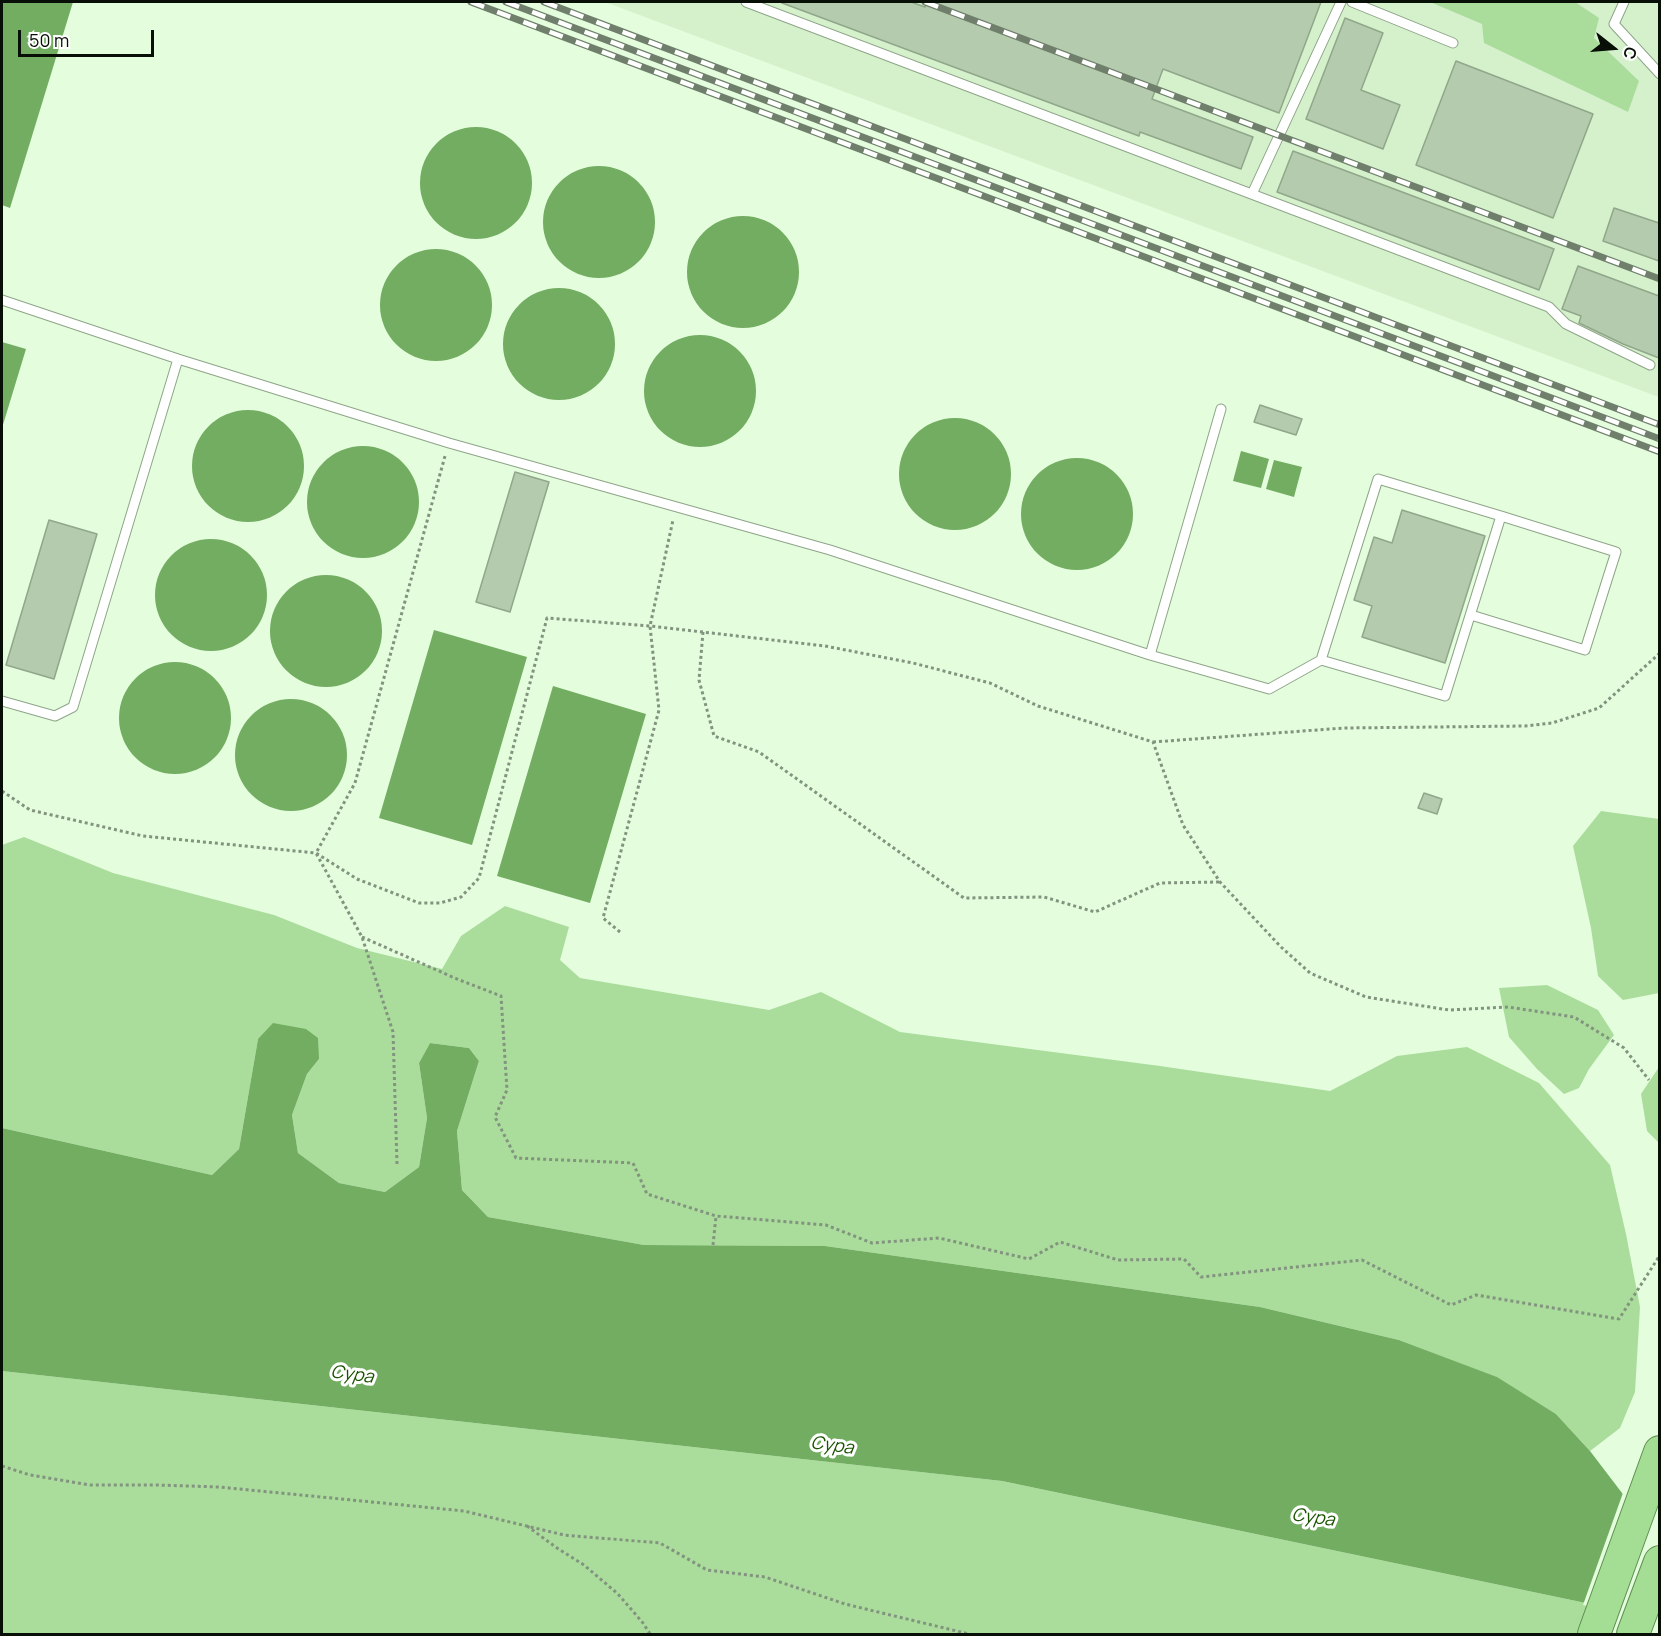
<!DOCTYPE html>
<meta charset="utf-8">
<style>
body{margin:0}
#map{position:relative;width:1661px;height:1636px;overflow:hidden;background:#e4fddd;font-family:Manrope,sans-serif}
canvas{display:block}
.frame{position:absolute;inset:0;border:3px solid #070f06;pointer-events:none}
.north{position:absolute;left:1583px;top:18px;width:60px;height:60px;-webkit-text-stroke:4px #fff;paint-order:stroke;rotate:107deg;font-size:16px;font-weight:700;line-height:24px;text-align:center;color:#070f06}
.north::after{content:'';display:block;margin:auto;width:21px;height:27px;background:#070f06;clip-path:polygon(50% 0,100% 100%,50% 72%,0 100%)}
.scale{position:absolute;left:18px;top:30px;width:136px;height:27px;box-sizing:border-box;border:3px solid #070f06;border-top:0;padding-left:8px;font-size:18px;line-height:21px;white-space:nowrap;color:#070f06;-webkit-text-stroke:4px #fff;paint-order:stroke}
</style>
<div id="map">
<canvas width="1661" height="1636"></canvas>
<div class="frame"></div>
<div class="north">С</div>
<div class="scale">50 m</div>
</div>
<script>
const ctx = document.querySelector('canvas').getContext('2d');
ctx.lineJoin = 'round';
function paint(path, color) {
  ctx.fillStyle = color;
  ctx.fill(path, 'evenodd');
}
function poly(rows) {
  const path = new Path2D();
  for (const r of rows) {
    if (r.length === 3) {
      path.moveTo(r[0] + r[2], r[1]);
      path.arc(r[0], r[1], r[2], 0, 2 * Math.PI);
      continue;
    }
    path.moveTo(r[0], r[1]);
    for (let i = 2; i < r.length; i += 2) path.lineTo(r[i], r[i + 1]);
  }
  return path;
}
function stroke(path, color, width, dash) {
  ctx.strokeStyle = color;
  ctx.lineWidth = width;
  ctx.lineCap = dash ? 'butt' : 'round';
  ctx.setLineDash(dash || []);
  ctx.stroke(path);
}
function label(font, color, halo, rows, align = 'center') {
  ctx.font = font + ' Manrope,sans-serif';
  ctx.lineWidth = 6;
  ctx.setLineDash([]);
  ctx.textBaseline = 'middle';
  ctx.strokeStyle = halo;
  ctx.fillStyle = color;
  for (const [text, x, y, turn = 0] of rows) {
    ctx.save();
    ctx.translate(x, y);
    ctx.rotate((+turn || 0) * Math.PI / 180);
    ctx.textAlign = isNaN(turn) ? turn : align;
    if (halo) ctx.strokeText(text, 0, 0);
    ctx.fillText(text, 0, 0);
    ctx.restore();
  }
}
paint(poly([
 [605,2,1659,2,1659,397,1656,396]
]), '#d5f1cc');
paint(poly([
 [1430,2,1575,2,1599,18,1594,38,1639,81,1628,112,1484,43,1482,24],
 [1601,811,1659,819,1659,993,1623,1000,1598,976,1591,928,1573,846],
 [24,837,113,873,274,915,357,948,442,969,461,936,505,906,569,927,560,960,580,978,769,1010,821,992,900,1032,1160,1066,1330,1091,1397,1056,1467,1047,1539,1083,1610,1165,1626,1234,1640,1307,1635,1392,1620,1428,1590,1451,1556,1414,1496,1377,1399,1340,1260,1307,825,1246,644,1245,488,1217,462,1190,457,1131,479,1061,469,1048,430,1043,419,1063,427,1118,419,1167,385,1192,339,1183,298,1153,292,1115,307,1074,319,1059,258,1039,239,1149,212,1175,2,1128,2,845],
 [1547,985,1598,1010,1614,1035,1589,1069,1579,1088,1564,1094,1537,1069,1509,1037,1499,988],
 [1659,1067,1659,1143,1647,1131,1641,1094],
 [2,1371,1002,1481,1600,1606,1588,1634,2,1634]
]), '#aadd9c');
paint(poly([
 [2,2,73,2,10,208,2,205],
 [476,183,56],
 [599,222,56],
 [743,272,56],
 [436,305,56],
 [559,344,56],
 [700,391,56],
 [2,342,26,349,2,428],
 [248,466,56],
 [955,474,56],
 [363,502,56],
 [1241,451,1269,459,1261,488,1233,481],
 [1077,514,56],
 [1274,460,1302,467,1294,497,1266,489],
 [211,595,56],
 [326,631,56],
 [434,630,527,657,472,845,379,818],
 [175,718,56],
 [553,686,646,714,590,903,497,876],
 [291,755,56],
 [273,1023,306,1029,318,1038,319,1059,307,1074,292,1115,298,1153,339,1183,385,1192,419,1167,427,1118,419,1063,430,1043,469,1048,479,1061,457,1131,462,1190,488,1217,644,1245,825,1246,1260,1307,1399,1340,1497,1377,1556,1414,1590,1451,1635,1510,1600,1606,1002,1481,2,1371,2,1128,212,1175,239,1149,258,1039]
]), '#73ad62');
paint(poly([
 [1624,1490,1637,1508,1660,1514,1659,1633,1599,1609,1583,1605]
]), '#e4fddd');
const building = poly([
 [782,2,911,2,925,7,926,2,1321,2,1279,113,1163,69,1152,99,1253,137,1241,169,1140,132,1139,136,782,3,782,2],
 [1345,18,1383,33,1361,90,1400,105,1383,149,1306,119,1345,18],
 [1456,61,1593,114,1553,218,1416,165,1456,61],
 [1293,151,1554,249,1539,290,1277,192,1293,151],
 [1614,208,1659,223,1659,261,1603,241,1614,208],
 [1578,266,1659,296,1659,358,1623,344,1579,323,1581,316,1562,309,1578,266],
 [1260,405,1302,419,1296,435,1254,422,1260,405],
 [515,472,549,482,510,612,476,602,515,472],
 [1402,510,1485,536,1445,663,1362,637,1372,606,1354,600,1374,537,1392,543,1402,510],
 [49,520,97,534,54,679,6,665,49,520],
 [1424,793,1442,799,1437,814,1418,808,1424,793]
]);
paint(building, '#b4cbad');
stroke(building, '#90a78a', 1.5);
const service = poly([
 [746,2,1549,307,1566,324,1650,365],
 [1352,2,1453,43],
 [1624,2,1614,24,1660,74],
 [1252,194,1341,2],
 [2,300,178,359,449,443,830,550,1150,655,1269,689,1321,660,1378,479,1501,516,1445,696,1321,660],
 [1471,615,1585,650,1608,577,1616,552,1501,516],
 [1150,655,1221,409],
 [2,701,55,716,73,707,178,359]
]);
const trunk = poly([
 [1594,1634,1660,1452],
 [1633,1634,1660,1562]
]);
stroke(service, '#8ea588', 11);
stroke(trunk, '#5f9051', 34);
stroke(poly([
 [703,632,699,680,714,736,759,752,964,898,1044,897,1095,912,1160,883,1220,882],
 [1153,742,1344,728,1525,726,1552,723,1599,708,1660,653],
 [2,791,30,810,143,836,316,853,357,879,419,903,440,903,461,897,479,878,547,618,650,626,825,646,913,663,990,683,1038,706,1153,742,1183,825,1220,882,1281,947,1310,973,1366,997,1449,1010,1508,1007,1574,1017,1624,1048,1649,1080],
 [620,932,603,918,659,710,650,626,673,520],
 [362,937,457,979,501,996,507,1090,495,1117,516,1158,633,1163,647,1194,716,1216,826,1225,872,1243,939,1238,1029,1259,1060,1242,1118,1260,1184,1259,1201,1277,1362,1260,1451,1305,1476,1295,1619,1319,1660,1255],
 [397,1164,393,1032,362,937,316,853,355,783,445,456],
 [713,1245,716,1216],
 [2,1466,30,1475,90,1485,157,1485,219,1487,464,1511,564,1535,660,1543,707,1570,765,1577,845,1604,969,1634],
 [527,1526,557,1548,584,1565,618,1594,643,1623,650,1634]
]), '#82937e', 3, [3, 3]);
stroke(service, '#fff', 9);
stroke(trunk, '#a4de94', 32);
const rail = poly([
 [471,2,1660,452],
 [506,2,1660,439],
 [544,2,1660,425],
 [925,2,1660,279]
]);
stroke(rail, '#6f7f6b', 7);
stroke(rail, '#fff', 4.5, [14]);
label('italic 18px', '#1b5301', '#fff', [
 ["Сура",352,1375,8],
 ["Сура",832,1446,8],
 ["Сура",1313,1518,8]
]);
</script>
